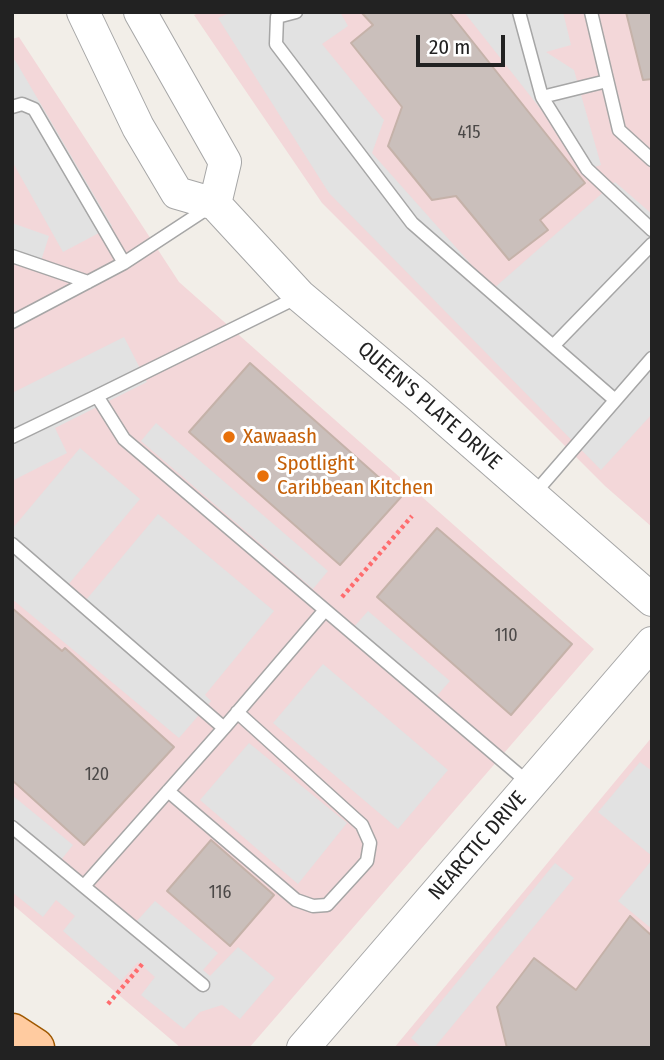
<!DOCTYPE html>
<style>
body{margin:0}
#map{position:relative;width:664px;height:1060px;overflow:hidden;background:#f2eee8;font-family:"Fira Sans Condensed",sans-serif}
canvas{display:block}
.frame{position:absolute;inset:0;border:14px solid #222;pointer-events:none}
.scale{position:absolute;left:416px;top:35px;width:89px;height:32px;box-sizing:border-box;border:4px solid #222;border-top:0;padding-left:9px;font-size:21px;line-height:24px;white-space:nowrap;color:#222;-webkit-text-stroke:5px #fff;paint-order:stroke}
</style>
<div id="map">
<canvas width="664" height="1060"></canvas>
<div class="frame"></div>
<div class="scale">20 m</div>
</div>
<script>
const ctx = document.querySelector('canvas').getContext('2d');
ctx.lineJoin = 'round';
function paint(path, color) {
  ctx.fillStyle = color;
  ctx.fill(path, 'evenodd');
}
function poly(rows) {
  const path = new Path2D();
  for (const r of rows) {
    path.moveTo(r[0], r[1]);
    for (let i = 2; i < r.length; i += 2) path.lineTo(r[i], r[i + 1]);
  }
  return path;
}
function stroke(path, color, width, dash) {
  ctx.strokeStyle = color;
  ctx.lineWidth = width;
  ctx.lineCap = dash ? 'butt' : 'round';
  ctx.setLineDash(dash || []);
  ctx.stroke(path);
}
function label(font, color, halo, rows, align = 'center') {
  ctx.font = font + ' "Fira Sans Condensed",sans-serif';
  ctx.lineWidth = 6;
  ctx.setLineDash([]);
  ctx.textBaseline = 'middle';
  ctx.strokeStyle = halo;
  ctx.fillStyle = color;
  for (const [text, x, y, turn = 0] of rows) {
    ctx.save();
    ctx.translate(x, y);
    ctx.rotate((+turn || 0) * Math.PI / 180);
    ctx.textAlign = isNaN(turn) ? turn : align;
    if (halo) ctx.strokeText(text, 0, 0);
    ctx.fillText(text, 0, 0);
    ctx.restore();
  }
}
paint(poly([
 [201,12,652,12,652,527,605,486,322,203,194,15],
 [19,37,179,282,594,649,249,1048,181,1048,12,904,12,39],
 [652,737,652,1048,394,1048]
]), '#f3d7d9');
paint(poly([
 [232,12,340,12,348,26,322,44,384,120,372,153,493,289,615,182,652,214,652,414,601,470,329,193,218,18],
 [464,12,563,12,571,45,546,52,574,70,601,165,588,169],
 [15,60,112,226,63,252,12,161,12,61],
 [12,223,49,236,41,261,12,258],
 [124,337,147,382,55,428,67,453,12,481,12,393],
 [156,423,328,571,313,589,141,441],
 [80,448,140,499,68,585,86,600,158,514,274,611,205,695,211,701,179,738,12,599,12,529],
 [368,611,450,681,435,698,353,628],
 [323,664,448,770,398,829,273,723],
 [249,743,347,823,298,884,200,800],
 [640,762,652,771,652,856,598,812],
 [12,795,73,845,61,860,135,923,155,901,218,953,203,970,210,976,238,947,275,978,240,1019,222,1005,200,1012,184,1029,141,995,155,977,138,962,121,981,63,931,75,916,56,900,43,917,12,892],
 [652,860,652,929,618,901],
 [555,863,574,878,434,1048,422,1048,411,1038]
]), '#e2e2e2');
const building = poly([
 [361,12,449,12,585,183,540,220,548,230,509,260,456,196,432,200,388,146,402,107,351,43,373,25,361,12],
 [626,12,652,12,652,79,643,80,626,12],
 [250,363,401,497,340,565,189,432,250,363],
 [437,528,572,644,511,715,377,597,437,528],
 [12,608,62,651,65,648,174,747,84,845,12,780,12,608],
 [211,840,274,895,230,946,167,891,211,840],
 [630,916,652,936,652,1048,507,1048,497,1007,534,958,576,990,630,916]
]);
paint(building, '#cabfbb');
stroke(building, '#c5b2a9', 2);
const service = poly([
 [296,12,277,17,276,44,412,223,615,400],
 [519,12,542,97,607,81],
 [591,12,619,130,652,160],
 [542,97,587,169,652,230],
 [12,107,22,104,34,109,124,263],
 [12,256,88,282],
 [300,296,97,396,124,439,531,785],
 [12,322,124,263,211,206],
 [553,346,652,244],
 [12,437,97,396],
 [533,495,652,358],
 [12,544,224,728,325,610],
 [168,791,296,900,313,906,327,905,359,870,367,861,370,843,362,825,237,712],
 [12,827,203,985],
 [84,886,224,728]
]);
const tertiary = poly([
 [83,12,138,127,177,193,215,204,300,296,420,397,652,600],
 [140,12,225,162,215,204],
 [303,1048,652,643]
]);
const primary = poly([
 [12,1033,35,1048]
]);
stroke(service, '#a6a6a6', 15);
stroke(tertiary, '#a6a6a6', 34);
stroke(primary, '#9f5800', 41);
stroke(poly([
 [342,597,412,516],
 [108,1004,144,962]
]), '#ff6c6e', 4.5, [3.5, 3.5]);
stroke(service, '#fff', 12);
stroke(tertiary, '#fff', 32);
stroke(primary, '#ffcba0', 38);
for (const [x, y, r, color] of [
 [229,437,7,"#e8710a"],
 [263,476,7,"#e8710a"]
]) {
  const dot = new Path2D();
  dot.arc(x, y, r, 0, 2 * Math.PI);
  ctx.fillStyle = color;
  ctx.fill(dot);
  stroke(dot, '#fff', 2.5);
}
label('18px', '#4c4948', null, [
 ["415",469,133],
 ["110",506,636],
 ["120",97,775],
 ["116",220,893]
]);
label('21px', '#222', '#fff', [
 ["QUEEN'S PLATE DRIVE",429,406,41],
 ["NEARCTIC DRIVE",478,846,-49]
]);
label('21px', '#c56008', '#fff', [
 ["Xawaash",243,437],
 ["Spotlight",277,464],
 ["Caribbean Kitchen",277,488]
], 'left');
</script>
